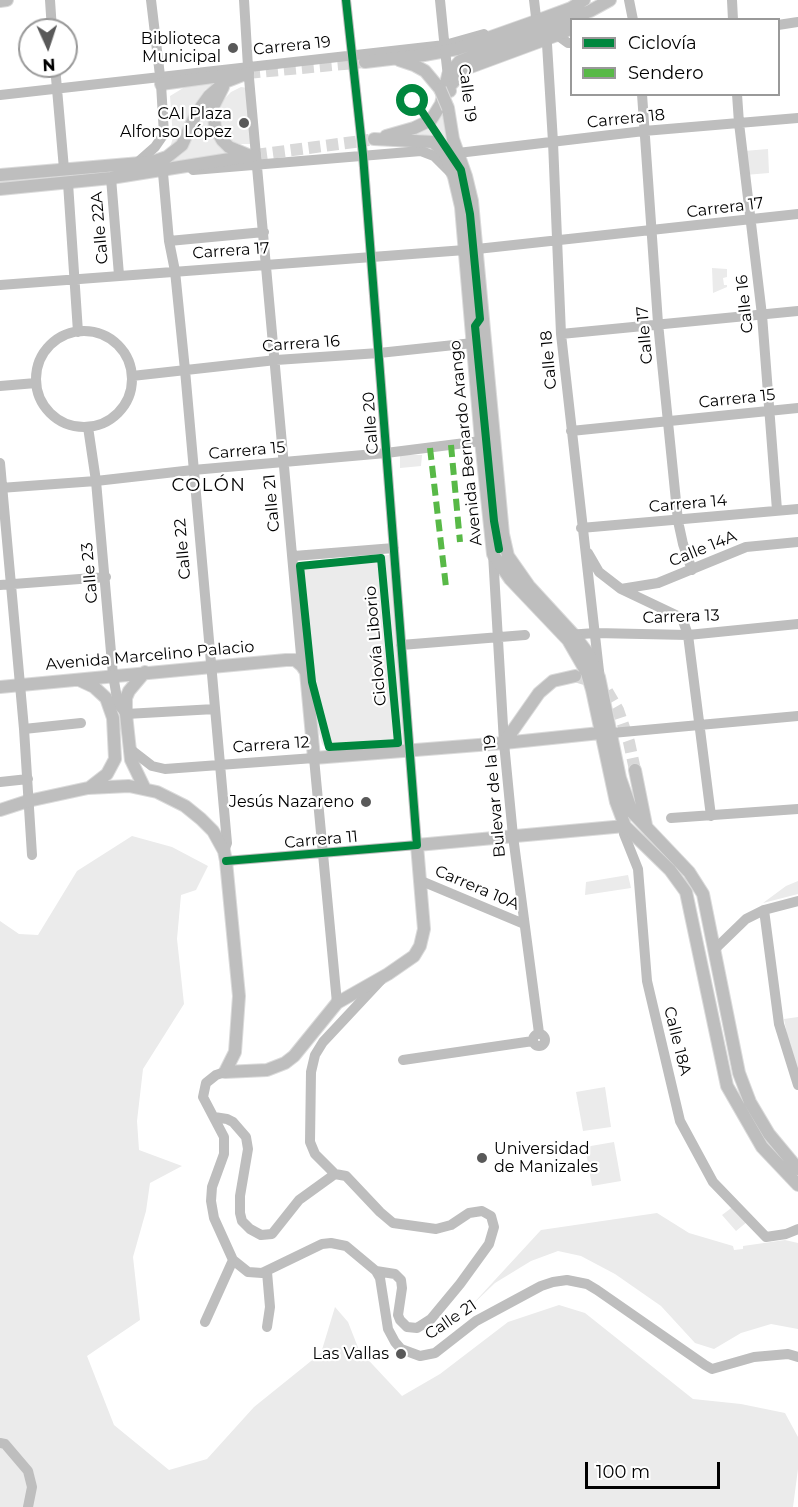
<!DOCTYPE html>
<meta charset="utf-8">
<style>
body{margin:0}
#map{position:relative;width:798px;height:1507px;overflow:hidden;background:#fff;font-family:Montserrat,sans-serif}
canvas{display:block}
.legend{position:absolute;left:570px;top:18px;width:210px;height:78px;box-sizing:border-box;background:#fff;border:2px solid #999;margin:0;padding:8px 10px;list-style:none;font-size:18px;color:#000}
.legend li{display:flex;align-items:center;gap:12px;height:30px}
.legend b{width:30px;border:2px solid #999}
.north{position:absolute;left:18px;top:18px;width:60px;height:60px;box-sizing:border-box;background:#fff;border:2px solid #999;border-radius:50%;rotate:177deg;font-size:16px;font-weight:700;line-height:24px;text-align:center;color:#000}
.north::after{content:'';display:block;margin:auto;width:21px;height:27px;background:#595959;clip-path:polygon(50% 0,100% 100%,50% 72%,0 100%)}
.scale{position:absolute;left:585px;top:1462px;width:135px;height:27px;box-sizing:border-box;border:3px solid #000;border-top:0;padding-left:8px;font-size:18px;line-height:21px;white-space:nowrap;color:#000;-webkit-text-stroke:4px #fff;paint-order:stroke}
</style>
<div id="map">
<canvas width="798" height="1507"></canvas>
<ul class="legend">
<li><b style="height:8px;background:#00873e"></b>Ciclovía</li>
<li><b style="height:8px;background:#58b947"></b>Sendero</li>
</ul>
<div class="north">N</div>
<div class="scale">100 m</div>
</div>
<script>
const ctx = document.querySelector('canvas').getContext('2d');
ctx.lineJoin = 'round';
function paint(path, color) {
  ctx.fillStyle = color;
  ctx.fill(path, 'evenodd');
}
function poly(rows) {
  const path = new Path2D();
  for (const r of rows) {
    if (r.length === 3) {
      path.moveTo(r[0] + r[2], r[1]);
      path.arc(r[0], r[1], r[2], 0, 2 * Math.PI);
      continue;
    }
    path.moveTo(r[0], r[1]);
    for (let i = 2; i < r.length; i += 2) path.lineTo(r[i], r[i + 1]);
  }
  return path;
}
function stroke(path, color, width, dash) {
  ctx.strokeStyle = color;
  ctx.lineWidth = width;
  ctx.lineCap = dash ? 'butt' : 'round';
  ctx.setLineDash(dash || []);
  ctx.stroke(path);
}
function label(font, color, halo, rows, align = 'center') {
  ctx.font = font + ' Montserrat,sans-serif';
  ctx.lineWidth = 4.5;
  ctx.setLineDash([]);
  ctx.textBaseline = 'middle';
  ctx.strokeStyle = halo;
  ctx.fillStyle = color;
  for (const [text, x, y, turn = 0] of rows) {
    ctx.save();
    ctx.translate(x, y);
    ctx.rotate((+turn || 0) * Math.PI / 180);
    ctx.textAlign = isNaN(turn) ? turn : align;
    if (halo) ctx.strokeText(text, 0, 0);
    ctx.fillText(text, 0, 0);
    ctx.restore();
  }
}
paint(poly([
 [226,79,212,85,205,90,195,104,179,140,169,150,173,138,170,96,193,82],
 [241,87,248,88,253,144,239,144,230,140,220,128,217,111,221,102,231,92],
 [212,103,210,129,213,137,219,144,241,153,167,164,182,154,196,133,206,107],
 [442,112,450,142,457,157,435,138,410,132],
 [768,149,769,173,745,175,744,151],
 [712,268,727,269,727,277,723,278,724,285,727,285,727,287,713,293],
 [400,455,422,455,421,466,400,468],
 [389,555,405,746,334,752,328,750,322,744,316,722,298,562],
 [132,836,172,847,208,866,196,890,181,895,177,939,184,1004,143,1069,137,1121,139,1150,182,1166,150,1183,146,1211,133,1257,140,1320,87,1356,114,1425,169,1470,207,1459,254,1407,321,1353,335,1307,348,1322,359,1350,402,1396,440,1374,508,1322,559,1305,585,1313,693,1399,741,1404,785,1413,798,1437,798,1469,793,1507,0,1507,0,921,19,934,38,935,77,871],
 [628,875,631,888,585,895,586,882],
 [798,881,798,894,763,903,786,886],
 [798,1017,798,1074,792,1061,784,1019],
 [605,1087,611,1127,583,1131,576,1092],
 [614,1142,621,1181,592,1186,585,1147],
 [734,1206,747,1222,736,1231,722,1215],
 [657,1213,689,1233,733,1246,734,1250,743,1249,743,1246,785,1240,798,1243,798,1329,771,1324,741,1333,714,1349,695,1343,661,1306,615,1274,581,1256,558,1251,531,1261,495,1283,470,1307,541,1230]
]), '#ebebeb');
stroke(poly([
 [248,73,365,62],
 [255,155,369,140],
 [575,676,594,682,607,691,618,710,629,742,635,770]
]), '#d9d9d9', 12, [12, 6]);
const major = poly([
 [0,1,7,0],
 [399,60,414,65,425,71,440,89],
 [365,62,424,55,457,49,536,21,571,8,584,0],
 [161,84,235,74],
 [223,87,213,107,215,127,222,140,229,147,248,155],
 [450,91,449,87,465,69,557,35,572,28],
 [448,108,453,139,466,176,472,201,503,534,508,556,529,586,574,635,590,656,599,677,620,778,632,812,689,872,703,894,739,1073,750,1102,769,1134,798,1169],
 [386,136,414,128,431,120,441,104,448,75,460,61,590,11,610,0],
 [374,139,433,142,444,152,454,177,461,207,481,441,493,554,510,579,568,640,587,673,592,690,616,802,625,826,670,870,686,892,727,1086,762,1147,798,1185],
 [0,175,152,162,167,157,182,145,196,114,209,96,225,82,248,73],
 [0,189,111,178,255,155],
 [145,672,129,691,126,698,126,714,131,760,145,789],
 [79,680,94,687,106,698,113,718,115,759,107,774,89,788],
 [0,687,286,660,295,660,302,666,306,672,314,758,504,743,600,733],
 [504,743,539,693,553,681,575,676],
 [635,770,646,825],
 [0,810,28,801,88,788,129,786,157,792,185,806,201,819,213,831,224,851,226,861,239,996,235,1052,225,1072],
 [225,1072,267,1070,285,1063,294,1056,337,1003,388,974,414,956,420,946,424,929,417,845,625,826]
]);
stroke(major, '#dbdbdb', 14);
stroke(poly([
 [50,0,52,30],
 [244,0,248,67,302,666],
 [440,0,445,50],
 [534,0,536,17],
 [629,0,633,20],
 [732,0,733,20],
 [778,25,798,22],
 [557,35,568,43,572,43],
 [545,40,547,44,553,142,561,334,599,671],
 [55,66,64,169],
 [642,94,658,323,678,521,683,544,692,570],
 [737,94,739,123,762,315,777,510],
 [0,95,445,45,484,34],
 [458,153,644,131,798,118],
 [138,162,155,147,164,134,161,84,151,0],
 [193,170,421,151,434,156,450,172],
 [163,173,169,241,175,271,185,370,227,843,224,851],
 [111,178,119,275],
 [68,183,78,332],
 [169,241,264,232],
 [477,249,798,214],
 [0,285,465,250],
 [84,379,48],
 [561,334,798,311],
 [132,376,276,360,379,353,473,343],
 [0,386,36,383],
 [88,427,96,481,113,675,118,704,126,714,215,709],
 [571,431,798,408],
 [0,463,24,729,32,855],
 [0,488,96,481,193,470,386,453,489,440],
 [581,528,798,509],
 [588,553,599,572,621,589,682,618,688,635,711,816],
 [493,554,504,743,513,836,539,1033],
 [294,556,394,548],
 [0,585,106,577],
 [621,589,658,583,746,547,798,542],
 [568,635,595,633,688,635,798,624],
 [401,645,525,635],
 [24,729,81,723],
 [612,733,798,716],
 [130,749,152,766,165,769,314,758,337,1003],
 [0,782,28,779],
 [671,818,798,809],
 [625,826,624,834,638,869,647,981,680,1121,713,1182,766,1237,786,1234,798,1229],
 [226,861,417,845,363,155,346,0],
 [419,880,524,924],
 [764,910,779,1024,798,1085],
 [714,950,746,919,764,910,798,901],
 [539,1040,6],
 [403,1060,533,1041],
 [225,1072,216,1075,206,1083,203,1097,224,1137,224,1154,212,1187,211,1201,214,1218,233,1260,248,1272,262,1273,322,1244,331,1243,346,1246,376,1271,380,1278,388,1329,395,1342,401,1349,420,1356,435,1353,476,1321,541,1286,553,1282,567,1280,587,1284,597,1290,705,1365,712,1369,754,1357,788,1354,798,1357],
 [214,1117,227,1119,233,1122,246,1137,248,1149,240,1196,240,1213,242,1221,250,1229,261,1235,272,1234,299,1200,335,1174],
 [376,1271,395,1274,401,1280,402,1288,398,1315,400,1320,407,1327,417,1328,431,1319,460,1284,489,1244,494,1227,491,1216,482,1211,469,1213,451,1225,436,1229,393,1223,380,1212,346,1176,335,1174,315,1154,310,1142,311,1072,315,1055,323,1042,381,980],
 [205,1322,233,1260],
 [267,1327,270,1307,267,1272],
 [0,1443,5,1444,28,1471,32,1487,28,1507]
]), '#bebebe', 10);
stroke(major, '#bebebe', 12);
const majorBridge = poly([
 [440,89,448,108]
]);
stroke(majorBridge, '#dbdbdb', 14, []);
stroke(poly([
 [445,50,448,77]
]), '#bebebe', 10);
stroke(majorBridge, '#bebebe', 12);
stroke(poly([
 [451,445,460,542],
 [430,448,446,587]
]), '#58b947', 6, [12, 6]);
stroke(poly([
 [412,100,12],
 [421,110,461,170,470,214,480,319,475,326,494,521,499,549],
 [381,558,398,743,329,747,312,682,300,566,381,558],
 [226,861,417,845,363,155,346,0]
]), '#00873e', 8);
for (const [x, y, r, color] of [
 [233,48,6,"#595959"],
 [244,123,6,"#595959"],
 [366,802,6,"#595959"],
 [482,1158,6,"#595959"],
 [401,1354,6,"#595959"]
]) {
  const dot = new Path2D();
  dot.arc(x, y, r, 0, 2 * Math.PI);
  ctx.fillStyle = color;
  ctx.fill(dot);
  stroke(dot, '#fff', 2);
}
label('16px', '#000', '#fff', [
 ["Biblioteca",221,39],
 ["Municipal",221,57],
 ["CAI Plaza",232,114],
 ["Alfonso López",232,132],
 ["Jesús Nazareno",354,802],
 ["Universidad",494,1149,"left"],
 ["de Manizales",494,1167,"left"],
 ["Las Vallas",389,1354]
], 'right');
label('16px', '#000', '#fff', [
 ["Carrera 19",292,46,-6],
 ["Calle 19",467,93,83],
 ["Carrera 18",626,119,-6],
 ["Carrera 17",725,208,-7],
 ["Calle 22A",100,228,-95],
 ["Carrera 17",231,251,-4],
 ["Calle 16",745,304,-96],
 ["Calle 17",645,335,-95],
 ["Carrera 16",301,344,-4],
 ["Calle 18",549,360,-95],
 ["Carrera 15",737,399,-6],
 ["Calle 20",371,423,-94],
 ["Avenida Bernardo Arango",466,443,-96],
 ["Carrera 15",247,451,-5],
 ["Calle 21",272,503,-95],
 ["Carrera 14",688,504,-5],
 ["Calle 22",183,549,-95],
 ["Calle 14A",703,549,-22],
 ["Calle 23",90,573,-95],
 ["Carrera 13",681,617,-2],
 ["Ciclovía Liborio",376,646,-95],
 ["Avenida Marcelino Palacio",150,656,-5],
 ["Carrera 12",271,745,-4],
 ["Bulevar de la 19",495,796,-95],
 ["Carrera 11",321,840,-5],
 ["Carrera 10A",477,888,23],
 ["Calle 18A",677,1041,76],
 ["Calle 21",451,1320,-34]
]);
ctx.letterSpacing = '1.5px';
label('18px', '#000', '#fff', [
 ["COLÓN",209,486]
]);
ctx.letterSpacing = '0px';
</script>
